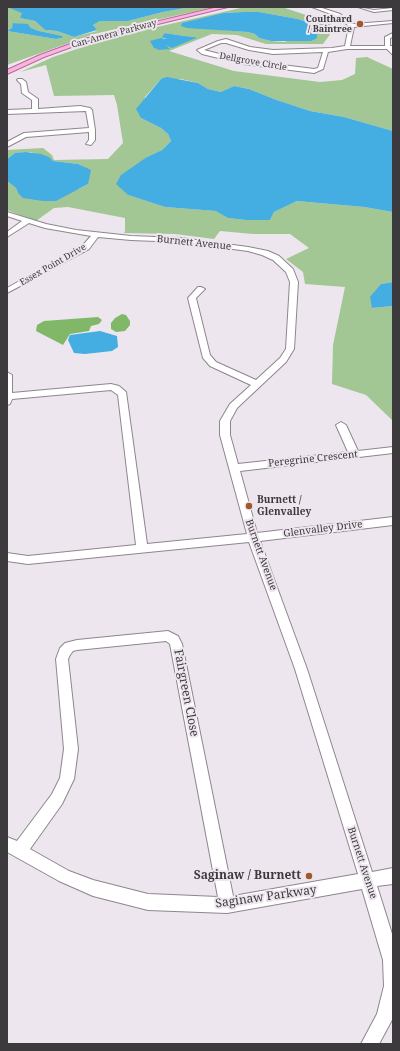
<!DOCTYPE html>
<style>
body{margin:0}
#map{position:relative;width:400px;height:1051px;overflow:hidden;background:#eee6ee;font-family:"Noto Serif",serif}
canvas{display:block}
.frame{position:absolute;inset:0;border:8px solid #3d3a3d;pointer-events:none}
</style>
<div id="map">
<canvas width="400" height="1051"></canvas>
<div class="frame"></div>
</div>
<script>
const ctx = document.querySelector('canvas').getContext('2d');
ctx.lineJoin = 'round';
function paint(path, color) {
  ctx.fillStyle = color;
  ctx.fill(path, 'evenodd');
}
function poly(rows) {
  const path = new Path2D();
  for (const r of rows) {
    path.moveTo(r[0], r[1]);
    for (let i = 2; i < r.length; i += 2) path.lineTo(r[i], r[i + 1]);
  }
  return path;
}
function stroke(path, color, width, dash) {
  ctx.strokeStyle = color;
  ctx.lineWidth = width;
  ctx.lineCap = dash ? 'butt' : 'round';
  ctx.setLineDash(dash || []);
  ctx.stroke(path);
}
function label(font, color, halo, rows, align = 'center') {
  ctx.font = font + ' "Noto Serif",serif';
  ctx.lineWidth = 4;
  ctx.setLineDash([]);
  ctx.textBaseline = 'middle';
  ctx.strokeStyle = halo;
  ctx.fillStyle = color;
  for (const [text, x, y, turn = 0] of rows) {
    ctx.save();
    ctx.translate(x, y);
    ctx.rotate((+turn || 0) * Math.PI / 180);
    ctx.textAlign = isNaN(turn) ? turn : align;
    if (halo) ctx.strokeText(text, 0, 0);
    ctx.fillText(text, 0, 0);
    ctx.restore();
  }
}
paint(poly([
 [7,7,15,9,23,13,20,18,35,21,45,30,57,31,74,37,97,31,93,25,100,21,128,21,163,12,191,7,214,7,94,34,7,65],
 [14,23,29,25,31,28,39,31,63,36,62,38,56,39,7,31,12,28],
 [245,7,282,7,330,23,331,33,323,44,266,44,237,35,212,34,169,51,234,71,320,82,342,80,355,74,356,58,367,57,393,69,393,131,344,117,310,111,274,99,249,89,234,86,221,92,208,89,198,83,181,79,161,79,145,97,141,118,161,128,168,134,171,141,162,150,147,157,128,195,165,207,217,211,228,218,246,220,270,220,274,212,297,201,364,207,393,212,393,282,381,284,372,308,393,306,393,421,366,395,332,384,333,345,345,287,305,284,303,272,286,259,309,248,290,234,253,234,220,231,214,239,175,234,124,233,125,231,125,218,68,207,54,208,36,221,7,210,7,181,16,188,18,193,79,189,88,184,85,168,78,164,53,161,31,152,15,153,7,159,7,150,43,148,52,155,54,160,108,159,123,143,117,105,114,95,54,96,46,65,20,72,53,57,113,37],
 [243,12,259,12,298,19,313,24,285,42,271,41,259,38,255,34,248,32,211,29,224,13],
 [165,33,184,36,196,37,166,45,158,50,161,38,168,38]
]), '#a2c694');
paint(poly([
 [122,314,126,315,130,321,130,325,125,331,116,332,111,329,111,323,115,318],
 [98,317,102,320,99,324,91,326,89,331,70,334,63,345,36,331,37,325,44,321]
]), '#80b769');
paint(poly([
 [7,7,191,7,163,12,128,21,100,21,93,25,97,30,74,37,57,31,45,30,35,21,20,18,22,13],
 [243,12,259,12,298,19,313,24,317,29,317,38,311,41,271,41,259,38,255,34,248,32,187,28,181,26,182,23,224,13],
 [13,23,28,24,31,28,39,31,63,36,62,38,56,39,7,31,12,28],
 [165,33,184,36,196,37,196,38,172,48,166,45,170,49,157,50,158,49,154,48,150,41,161,38,167,39,162,37],
 [167,77,198,83,208,89,221,92,234,86,249,89,274,99,310,111,344,117,393,131,393,212,364,207,297,201,274,212,270,220,246,220,228,218,216,211,165,207,128,195,116,184,121,175,147,157,162,150,171,141,168,134,161,128,141,118,136,109,161,79],
 [26,152,41,154,49,157,53,161,78,164,91,170,88,184,56,201,43,201,23,198,18,193,16,188,7,181,7,159,15,153],
 [393,282,393,306,372,308,370,297,381,284],
 [100,331,117,336,118,347,112,351,85,354,74,353,68,340,70,335]
]), '#44ade1');
const minor = poly([
 [312,7,319,7,340,14,353,24,393,21,393,23,354,27,350,46,385,46,385,37,393,33,393,37,390,38,390,46,393,46,393,55,387,49,347,49,328,52,323,69,314,73,243,64,202,54,197,50,218,41,226,39,250,47,273,50,332,48,345,46,349,26,336,16,312,7],
 [221,43,226,43,249,50,273,54,323,52,318,68,314,69,243,60,204,50,221,43],
 [358,7,374,10,393,8,393,10,374,12,358,7],
 [18,79,22,79,26,82,28,92,38,99,38,109,80,106,90,108,92,110,95,130,95,140,91,145,86,144,89,140,89,132,26,137,7,147,7,142,24,133,89,128,86,111,7,114,7,110,32,109,32,100,22,93,21,84,17,80,18,79],
 [7,212,46,224,76,230,131,236,181,238,248,247,268,251,279,256,293,269,298,282,294,349,286,362,237,408,230,421,230,435,238,464,348,452,336,425,341,422,346,425,358,451,393,447,393,453,240,471,257,533,393,517,393,525,260,541,307,669,372,872,393,868,393,884,377,886,393,937,393,1018,379,1044,361,1044,377,1014,384,986,383,960,362,889,227,913,148,910,93,896,59,881,7,852,7,837,17,841,52,794,60,778,64,749,56,659,60,648,65,643,77,640,168,631,178,636,182,644,233,896,358,874,295,669,249,542,28,564,7,561,7,553,28,556,136,545,118,395,111,390,12,399,10,404,7,405,7,372,12,375,12,393,111,384,119,386,126,392,147,544,247,534,220,435,220,421,230,404,251,385,210,366,203,358,188,298,198,287,201,287,205,289,196,298,210,355,216,362,256,380,280,358,286,349,290,282,286,272,273,260,262,255,248,251,181,242,131,240,98,237,89,249,7,293,7,288,83,245,91,236,45,228,29,223,7,237,7,232,22,221,7,216,7,212],
 [166,641,170,644,218,897,148,894,93,880,69,871,30,849,62,804,74,779,78,749,68,659,70,655,73,651,77,650,166,641]
]);
const major = poly([
 [218,7,228,7,88,41,44,57,7,74,7,70,40,55,84,39,218,7]
]);
stroke(minor, '#8e868e', 2);
stroke(major, '#b56a99', 2);
paint(minor, '#fff');
paint(major, '#f9b5e0');
for (const [x, y, r, color] of [
 [360,24,4,"#9e592d"],
 [249,506,4,"#9e592d"],
 [309,876,4,"#9e592d"]
]) {
  const dot = new Path2D();
  dot.arc(x, y, r, 0, 2 * Math.PI);
  ctx.fillStyle = color;
  ctx.fill(dot);
  stroke(dot, '#eee6ee', 1.5);
}
label('bold 9px', '#3d3a3d', '#eee6ee', [
 ["Coulthard",352,19],
 ["/ Baintree",352,29]
], 'right');
label('9px', '#3d3a3d', '#eee6ee', [
 ["Can-Amera Parkway",114,34,-15],
 ["Dellgrove Circle",253,62,10],
 ["Essex Point Drive",53,265,-30]
]);
label('10px', '#3d3a3d', '#eee6ee', [
 ["Burnett Avenue",194,243,6],
 ["Peregrine Crescent",313,459,-6],
 ["Glenvalley Drive",323,529,-7],
 ["Burnett Avenue",261,555,70],
 ["Burnett Avenue",362,863,72]
]);
label('bold 10px', '#3d3a3d', '#eee6ee', [
 ["Burnett /",257,500],
 ["Glenvalley",257,512]
], 'left');
label('12px', '#3d3a3d', '#eee6ee', [
 ["Fairgreen Close",186,693,79],
 ["Saginaw Parkway",266,897,-8]
]);
label('bold 12px', '#3d3a3d', '#eee6ee', [
 ["Saginaw / Burnett",301,876]
], 'right');
</script>
